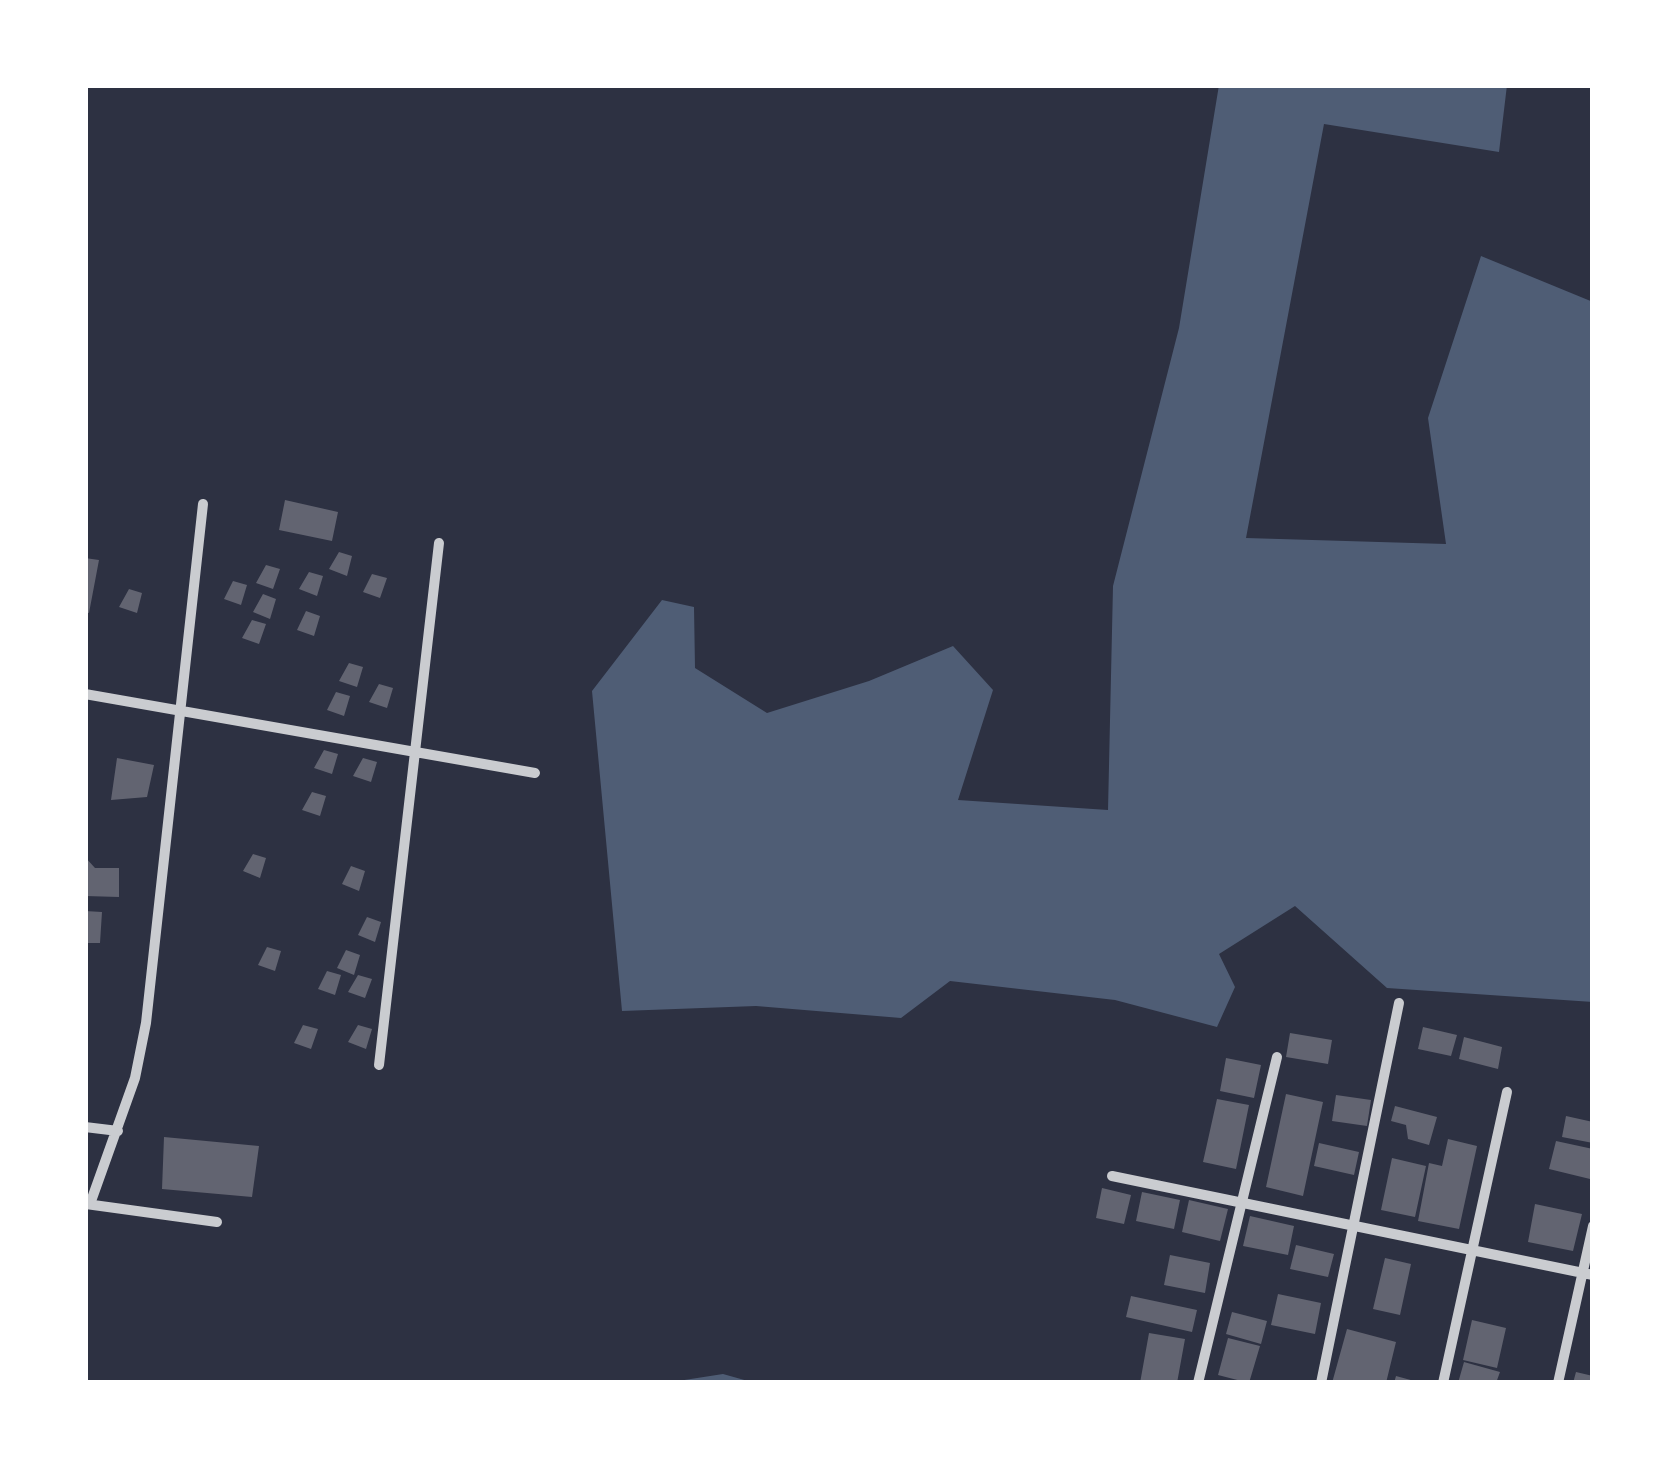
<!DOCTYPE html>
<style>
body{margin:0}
#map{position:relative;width:1678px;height:1468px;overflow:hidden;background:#2d3142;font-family:Bitter,serif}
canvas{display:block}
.frame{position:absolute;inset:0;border:88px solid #fff;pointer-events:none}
</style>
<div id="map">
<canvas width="1678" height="1468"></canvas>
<div class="frame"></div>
</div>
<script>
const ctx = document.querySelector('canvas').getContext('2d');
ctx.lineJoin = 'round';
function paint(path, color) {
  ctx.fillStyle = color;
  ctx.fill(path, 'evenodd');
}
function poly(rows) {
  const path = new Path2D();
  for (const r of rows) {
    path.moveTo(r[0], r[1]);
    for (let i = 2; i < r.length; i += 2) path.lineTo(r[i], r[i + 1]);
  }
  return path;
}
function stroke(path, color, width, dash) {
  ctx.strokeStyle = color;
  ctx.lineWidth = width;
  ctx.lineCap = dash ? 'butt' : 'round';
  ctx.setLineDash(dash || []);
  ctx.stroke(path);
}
paint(poly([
 [1219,85,1507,85,1499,152,1324,124,1246,538,1446,544,1428,418,1481,256,1593,302,1593,1002,1387,988,1295,906,1219,954,1235,987,1217,1027,1115,1000,950,981,901,1018,756,1006,622,1011,592,691,662,600,694,607,695,668,767,713,869,681,953,646,993,690,958,800,1108,810,1113,586,1179,328],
 [723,1374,755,1383,665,1383]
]), '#4f5d75');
paint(poly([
 [285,500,338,512,332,541,279,530],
 [339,552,352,556,347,576,329,569],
 [85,558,99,560,89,613,85,612],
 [266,565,280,569,273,589,256,583],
 [309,572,323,576,317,596,299,589],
 [372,574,387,578,380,598,363,592],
 [233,581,247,585,241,605,224,599],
 [129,589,142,593,137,613,119,607],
 [263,594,276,599,270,619,253,612],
 [306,611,320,616,314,636,297,630],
 [252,620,266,624,259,644,242,638],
 [349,663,363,667,357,687,339,681],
 [379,684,393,688,387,708,369,702],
 [336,692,350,696,344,716,327,710],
 [324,750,338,754,332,774,314,768],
 [117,758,154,765,147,797,111,800],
 [363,758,377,762,371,782,353,776],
 [312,792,326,796,320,816,302,810],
 [253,854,266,858,260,878,243,871],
 [85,857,95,868,119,868,119,897,85,896],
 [351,866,365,871,359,891,342,884],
 [85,911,102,912,100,943,85,943],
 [367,917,381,922,375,942,358,935],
 [267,947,281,951,275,971,258,965],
 [346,950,360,955,354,975,337,968],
 [327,971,341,975,335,995,318,989],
 [358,975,372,979,365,998,348,992],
 [303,1025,318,1029,311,1049,294,1043],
 [358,1025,372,1029,366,1049,348,1042],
 [1423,1027,1457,1035,1451,1056,1418,1049],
 [1290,1033,1332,1040,1328,1064,1286,1057],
 [1464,1037,1502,1047,1498,1069,1459,1059],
 [1226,1058,1261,1065,1254,1098,1220,1091],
 [1286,1094,1323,1102,1303,1196,1266,1187],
 [1336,1095,1371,1100,1367,1126,1332,1121],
 [1217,1099,1249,1105,1236,1169,1203,1162],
 [1395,1106,1437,1117,1429,1145,1408,1139,1406,1125,1391,1121],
 [1566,1116,1593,1122,1593,1143,1562,1137],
 [164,1137,259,1146,252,1197,162,1189],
 [1448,1139,1477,1146,1459,1229,1418,1221,1429,1163,1442,1166],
 [1556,1141,1593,1149,1590,1179,1549,1169],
 [1319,1143,1359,1152,1354,1175,1314,1166],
 [1392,1158,1426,1166,1415,1217,1381,1210],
 [1102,1188,1131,1195,1124,1224,1096,1218],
 [1142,1192,1180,1200,1174,1229,1136,1221],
 [1189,1200,1228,1209,1220,1241,1182,1232],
 [1535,1204,1582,1214,1573,1251,1528,1242],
 [1250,1216,1294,1226,1288,1255,1243,1246],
 [1296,1245,1334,1254,1328,1277,1290,1269],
 [1170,1255,1210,1263,1205,1293,1164,1285],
 [1385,1258,1411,1264,1400,1315,1373,1309],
 [1278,1294,1321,1303,1315,1334,1271,1325],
 [1131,1296,1197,1310,1192,1332,1126,1317],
 [1232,1312,1267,1321,1261,1344,1226,1334],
 [1472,1320,1506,1328,1497,1368,1463,1360],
 [1347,1329,1396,1342,1386,1383,1332,1383],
 [1149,1333,1185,1339,1177,1383,1140,1383],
 [1228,1338,1260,1346,1249,1383,1218,1375],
 [1464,1362,1500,1372,1496,1383,1458,1383],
 [1576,1372,1593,1376,1593,1383,1573,1383],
 [1396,1376,1418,1382,1418,1383,1394,1383]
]), '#626471');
stroke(poly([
 [85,694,535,773],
 [379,1065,439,543],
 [85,1127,118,1131],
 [1112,1176,1593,1275],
 [86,1204,217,1222],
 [90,1204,135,1078,146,1023,203,504],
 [1198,1383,1277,1057],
 [1321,1383,1399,1003],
 [1443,1383,1507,1092],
 [1558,1383,1593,1226]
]), '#caccd0', 10);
</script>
